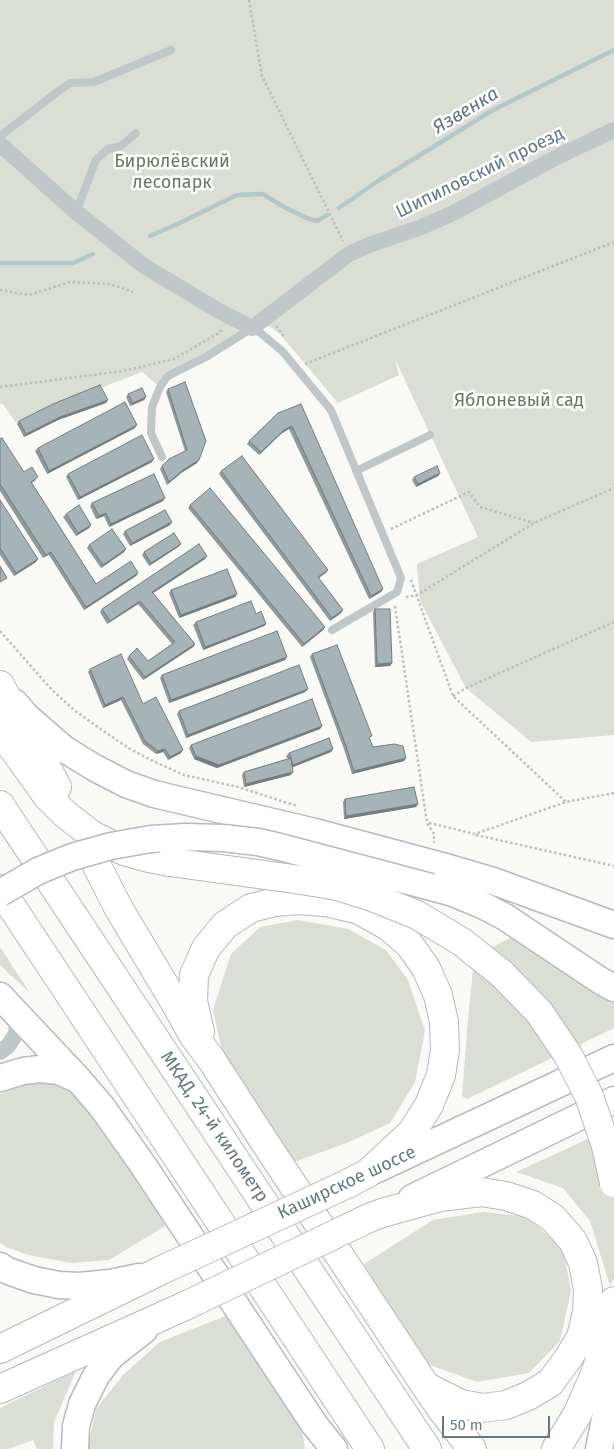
<!DOCTYPE html>
<meta charset="utf-8">
<style>
body{margin:0}
#map{position:relative;width:614px;height:1449px;overflow:hidden;background:#f9f9f6;font-family:"Fira Sans",sans-serif}
canvas{display:block}
.scale{position:absolute;left:442px;top:1416px;width:108px;height:22px;box-sizing:border-box;border:2px solid #627a84;border-top:0;padding-left:6px;font-size:15px;line-height:18px;white-space:nowrap;color:#627a84;-webkit-text-stroke:4px #fff;paint-order:stroke}
</style>
<div id="map">
<canvas width="614" height="1449"></canvas>
<div class="scale">50 m</div>
</div>
<script>
const ctx = document.querySelector('canvas').getContext('2d');
ctx.lineJoin = 'round';
function paint(path, color) {
  ctx.fillStyle = color;
  ctx.fill(path, 'evenodd');
}
function poly(rows) {
  const path = new Path2D();
  for (const r of rows) {
    path.moveTo(r[0], r[1]);
    for (let i = 2; i < r.length; i += 2) path.lineTo(r[i], r[i + 1]);
  }
  return path;
}
function stroke(path, color, width, dash) {
  ctx.strokeStyle = color;
  ctx.lineWidth = width;
  ctx.lineCap = dash ? 'butt' : 'round';
  ctx.setLineDash(dash || []);
  ctx.stroke(path);
}
function label(font, color, halo, rows, align = 'center') {
  ctx.font = font + ' "Fira Sans",sans-serif';
  ctx.lineWidth = 5;
  ctx.setLineDash([]);
  ctx.textBaseline = 'middle';
  ctx.strokeStyle = halo;
  ctx.fillStyle = color;
  for (const [text, x, y, turn = 0] of rows) {
    ctx.save();
    ctx.translate(x, y);
    ctx.rotate((+turn || 0) * Math.PI / 180);
    ctx.textAlign = isNaN(turn) ? turn : align;
    if (halo) ctx.strokeText(text, 0, 0);
    ctx.fillText(text, 0, 0);
    ctx.restore();
  }
}
paint(poly([
 [0,0,614,0,614,735,531,742,466,688,420,601,417,564,478,537,395,359,399,375,338,403,279,333,262,321,168,376,160,387,142,372,51,407,17,424,2,403,0,405],
 [298,920,348,929,386,950,408,980,425,1031,415,1082,390,1123,349,1142,289,1164,225,1065,213,1010,231,954,260,927],
 [510,938,614,1001,614,1028,467,1099,462,1096,468,1019,473,970,487,950],
 [0,947,30,993,0,965],
 [36,1080,61,1085,72,1090,154,1203,165,1226,109,1260,72,1263,29,1255,6,1247,0,1243,0,1094,13,1085],
 [614,1127,614,1278,610,1286,590,1221,563,1188,516,1172],
 [483,1212,528,1217,563,1249,571,1291,560,1341,529,1373,477,1382,427,1364,396,1322,364,1264,433,1220],
 [228,1315,302,1430,305,1449,89,1449,88,1445,96,1409,123,1375,160,1342],
 [76,1371,54,1422,53,1449,37,1449,33,1440,8,1449,0,1449,0,1408]
]), '#daded5');
stroke(poly([
 [339,208,378,181,493,110,614,50],
 [150,236,182,222,237,195,263,194,284,207,309,219,317,221,327,215],
 [0,263,73,263,93,254]
]), '#b5c8c9', 4.5);
const primary = poly([
 [15,703,26,716,64,749,95,768,126,784,154,794,315,832,442,866,493,881,614,925],
 [431,887,453,893,482,905,505,917,601,981,614,988],
 [0,996,78,1079,102,1107,143,1165,314,1424,334,1449],
 [0,1078,23,1071,40,1069,59,1071,77,1079],
 [375,1170,614,1058],
 [412,1198,614,1100],
 [0,1266,8,1271,34,1280,59,1285,79,1286,110,1283,139,1277],
 [75,1449,76,1426,82,1404,96,1376,111,1356,144,1330],
 [599,1449,614,1374]
]);
const trunk = poly([
 [0,685,17,718,39,753,57,787],
 [0,730,47,796,65,814,92,835,124,851,149,858,170,862],
 [0,805,427,1449],
 [97,866,119,909,177,1006,193,1035,211,1059,262,1138,427,1388,442,1410,472,1449],
 [0,889,370,1449],
 [200,1032,193,1001,194,975,206,948,225,925,251,908,275,902,298,900,326,902,359,910,388,926,409,944,426,968,438,995,444,1022,445,1050,441,1075,429,1105,412,1132,368,1173,347,1184],
 [369,1218,382,1213,440,1197,481,1192,506,1196,533,1205,553,1218,573,1241,583,1263,588,1289,587,1312,581,1337,569,1357,550,1383,528,1396,506,1405,483,1408,461,1404,429,1388],
 [0,1349,164,1269],
 [0,1389,187,1305],
 [556,1449,577,1415,595,1374,609,1332,614,1301]
]);
stroke(primary, '#b3bbbe', 29);
stroke(trunk, '#b3babc', 30);
stroke(poly([
 [249,0,262,76,343,241],
 [0,290,29,295,70,282,110,284,133,292],
 [276,326,285,338],
 [305,364,614,242],
 [0,387,123,371,174,359,219,333,222,329],
 [391,529,469,492,480,507,534,523],
 [411,580,453,696,566,802],
 [406,597,417,595,534,523,614,488],
 [395,606,427,823,434,834,434,843],
 [0,631,52,690,74,710,102,730,130,749,155,762,184,775,238,787,297,806],
 [453,696,466,688,614,622],
 [429,823,475,834,566,802,614,793],
 [476,835,614,866]
]), '#babfc1', 2.5, [2.5, 2.5]);
stroke(poly([
 [0,138,3,134,61,89,70,83,94,82,171,50],
 [76,212,96,160,108,149,121,146,136,133],
 [162,457,151,433,152,407,160,387,168,376,206,357,252,328,262,334,283,352,331,410,401,578,397,592,332,630],
 [356,471,430,435]
]), '#bfc7c9', 8);
stroke(poly([
 [0,144,76,212,144,266,219,311,252,328,349,254,369,245,419,228,451,214,561,155,614,130],
 [0,1052,8,1046,16,1034,17,1024,14,1012]
]), '#bfc7c9', 16);
stroke(primary, '#fff', 26);
stroke(trunk, '#fff', 28);
const primaryBridge = poly([
 [0,893,38,871,72,857,111,846,151,839,186,837,223,838,258,842,284,848,431,887]
]);
const trunkBridge = poly([
 [170,862,301,880,337,886,375,898,417,915,462,942,502,974,539,1012,568,1055,589,1096,606,1146,614,1183],
 [164,1269,347,1184],
 [187,1305,369,1218]
]);
stroke(primaryBridge, '#b3bbbe', 29, []);
stroke(trunkBridge, '#b3babc', 30, []);
stroke(primaryBridge, '#fff', 26);
stroke(trunkBridge, '#fff', 28);
paint(poly([
 [168,389,197,463,181,473,167,485,160,469,162,466,185,451,166,392],
 [128,394,146,397,144,400,130,406,126,397],
 [106,403,58,420,24,437,17,424,19,421],
 [301,404,381,592,369,599,289,429,282,433,259,455,247,444,249,441],
 [135,428,47,474,35,451,38,448],
 [0,439,24,472,36,480,32,483,96,584,138,573,136,576,84,610,49,555,43,558,0,491],
 [152,462,78,500,66,477,68,474],
 [221,471,328,570,326,573,319,578,343,610,341,613,330,621,219,474],
 [440,473,438,476,416,487,412,480,414,477],
 [0,500,36,562,14,576,0,555],
 [163,501,109,527,104,516,96,519,90,506,92,503],
 [190,505,325,627,323,630,302,647,188,508],
 [66,514,89,528,76,536,63,517],
 [172,522,170,525,130,546,123,534,125,531],
 [181,544,178,547,149,566,142,555,144,552],
 [89,545,126,549,124,552,101,568,87,548],
 [207,556,205,559,153,593,195,644,193,647,143,680,127,659,129,656,148,661,172,644,138,604,107,624,100,612,102,609],
 [171,590,237,594,235,597,179,618,169,593],
 [375,609,392,663,390,666,375,667,373,612],
 [256,614,266,624,264,626,203,650,193,625,196,622],
 [312,654,370,739,373,747,404,761,352,774,344,749,310,657],
 [287,657,285,660,169,703,160,678,162,675],
 [90,669,143,704,181,753,168,760,163,752,156,754,143,744,121,700,103,708,88,672],
 [308,689,305,692,186,738,177,714,179,711],
 [320,729,217,768,194,759,189,748,191,745],
 [331,752,292,767,291,775,244,787,242,775,244,772,288,759,286,756,289,753],
 [345,799,418,804,416,807,344,819,343,802]
]), '#8f9a9d');
paint(poly([
 [146,397,144,400,130,406,133,403],
 [108,400,106,403,58,420,24,437,26,434,60,417],
 [137,425,135,428,47,474,49,471],
 [292,426,289,429,282,433,259,455,261,452,284,430],
 [154,459,152,462,78,500,80,497],
 [199,460,197,463,181,473,167,485,169,482,183,470],
 [440,473,438,476,416,487,418,484],
 [165,498,163,501,109,527,111,524],
 [106,513,104,516,96,519,99,516],
 [172,522,170,525,130,546,132,543],
 [91,525,89,528,76,536,78,533],
 [181,544,178,547,149,566,151,563],
 [126,549,124,552,101,568,103,565],
 [207,556,205,559,150,595,152,592],
 [38,559,36,562,14,576,16,573],
 [138,573,136,576,84,610,86,607],
 [383,589,381,592,369,599,371,596],
 [237,594,235,597,179,618,181,615],
 [140,601,138,604,107,624,110,621],
 [343,610,341,613,330,621,332,618],
 [266,624,264,626,203,650,205,647],
 [325,627,323,630,302,647,304,644],
 [195,644,193,647,143,680,145,677],
 [287,657,285,660,169,703,171,700],
 [392,663,390,666,375,667,377,664],
 [308,689,305,692,186,738,188,735],
 [123,697,121,700,103,708,105,705],
 [322,726,320,729,217,768,194,759,196,756],
 [165,749,163,752,156,754,158,751],
 [333,749,331,752,291,768,293,765],
 [183,750,181,753,168,760,170,757],
 [406,758,404,761,352,774,354,771],
 [293,772,291,775,244,787,246,784],
 [418,804,416,807,344,819,346,816]
]), '#747d80');
const building = poly([
 [185,382,206,441,199,460,183,470,169,482,162,466,169,459,187,450,168,389,185,382],
 [100,385,108,400,60,417,26,434,19,421,53,404,100,385],
 [142,388,146,397,133,403,128,394,142,388],
 [125,402,137,425,49,471,38,448,125,402],
 [301,404,383,589,371,596,292,426,284,430,261,452,249,441,278,413,301,404],
 [142,435,154,459,80,497,68,474,142,435],
 [2,438,24,472,32,467,38,477,31,482,96,584,131,561,138,573,86,607,51,552,46,555,0,484,0,439,2,438],
 [242,456,328,570,318,577,343,610,332,618,221,471,242,456],
 [437,466,440,473,418,484,414,477,437,466],
 [154,474,165,498,111,524,106,513,99,516,92,503,154,474],
 [210,488,325,627,304,644,190,505,210,488],
 [0,500,38,559,16,573,0,548,0,500],
 [79,505,91,525,78,533,66,514,79,505],
 [165,510,172,522,132,543,125,531,165,510],
 [112,529,126,549,103,565,89,545,112,529],
 [174,533,181,544,151,563,144,552,174,533],
 [199,544,207,556,152,592,195,644,145,677,129,656,137,648,148,661,175,642,140,601,110,621,102,609,199,544],
 [0,566,7,578,0,582,0,566],
 [227,569,237,594,181,615,171,590,227,569],
 [251,601,256,614,261,611,266,624,205,647,196,622,251,601],
 [375,609,390,609,392,663,377,664,375,609],
 [277,631,287,657,171,700,162,675,277,631],
 [337,645,372,736,369,737,373,747,394,744,403,746,406,758,354,771,346,746,312,654,337,645],
 [121,654,143,704,156,697,183,750,170,757,165,749,158,751,145,741,123,697,105,705,90,669,121,654],
 [299,665,308,689,188,735,179,711,299,665],
 [312,699,322,726,219,765,196,756,191,745,312,699],
 [329,738,333,749,293,765,291,758,293,772,246,784,244,772,291,758,289,753,329,738],
 [414,787,418,804,346,816,345,799,414,787]
]);
paint(building, '#a6b3b7');
stroke(building, '#747d80', 1);
label('18px', '#6a7a61', '#fff', [
 ["Бирюлёвский",172,162],
 ["лесопарк",172,183],
 ["Яблоневый сад",519,401]
]);
label('18px', '#627a84', '#fff', [
 ["Шипиловский проезд",480,173,-26],
 ["МКАД, 24-й километр",214,1127,56],
 ["Каширское шоссе",347,1183,-25]
]);
label('italic 19px', '#5d7a7d', '#fff', [
 ["Язвенка",466,111,-31]
]);
</script>
